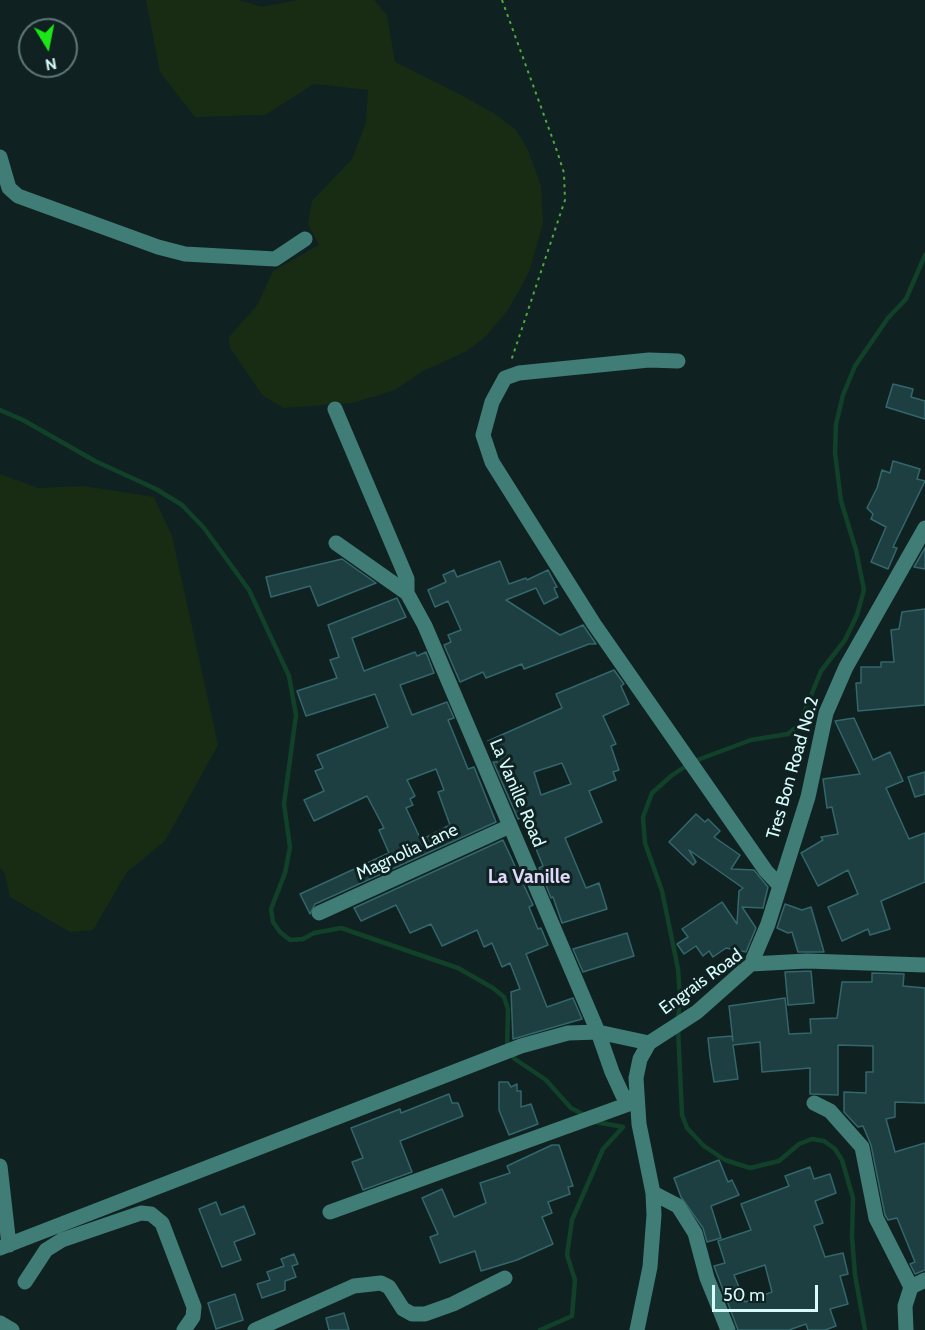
<!DOCTYPE html>
<style>
body{margin:0}
#map{position:relative;width:925px;height:1330px;overflow:hidden;background:#102122;font-family:Cabin,sans-serif}
canvas{display:block}
.north{position:absolute;left:18px;top:18px;width:60px;height:60px;box-sizing:border-box;background:#102122;border:2px solid #5f7878;border-radius:50%;rotate:170deg;font-size:16px;font-weight:700;line-height:24px;text-align:center;color:#d6fbfa}
.north::after{content:'';display:block;margin:auto;width:21px;height:27px;background:#1ce617;clip-path:polygon(50% 0,100% 100%,50% 72%,0 100%)}
.scale{position:absolute;left:712px;top:1285px;width:106px;height:27px;box-sizing:border-box;border:3px solid #d6fbfa;border-top:0;padding-left:8px;font-size:18px;line-height:21px;white-space:nowrap;color:#d6fbfa;-webkit-text-stroke:4px #102122;paint-order:stroke}
</style>
<div id="map">
<canvas width="925" height="1330"></canvas>
<div class="north">N</div>
<div class="scale">50 m</div>
</div>
<script>
const ctx = document.querySelector('canvas').getContext('2d');
ctx.lineJoin = 'round';
function paint(path, color) {
  ctx.fillStyle = color;
  ctx.fill(path, 'evenodd');
}
function poly(rows) {
  const path = new Path2D();
  for (const r of rows) {
    path.moveTo(r[0], r[1]);
    for (let i = 2; i < r.length; i += 2) path.lineTo(r[i], r[i + 1]);
  }
  return path;
}
function stroke(path, color, width, dash) {
  ctx.strokeStyle = color;
  ctx.lineWidth = width;
  ctx.lineCap = dash ? 'butt' : 'round';
  ctx.setLineDash(dash || []);
  ctx.stroke(path);
}
function label(font, color, halo, rows, align = 'center') {
  ctx.font = font + ' Cabin,sans-serif';
  ctx.lineWidth = 6;
  ctx.setLineDash([]);
  ctx.textBaseline = 'middle';
  ctx.strokeStyle = halo;
  ctx.fillStyle = color;
  for (const [text, x, y, turn = 0] of rows) {
    ctx.save();
    ctx.translate(x, y);
    ctx.rotate((+turn || 0) * Math.PI / 180);
    ctx.textAlign = isNaN(turn) ? turn : align;
    if (halo) ctx.strokeText(text, 0, 0);
    ctx.fillText(text, 0, 0);
    ctx.restore();
  }
}
paint(poly([
 [146,0,239,0,262,7,298,0,374,0,387,15,395,62,463,96,495,114,516,130,528,150,541,186,543,223,530,269,519,291,506,313,483,339,465,352,423,371,395,390,352,403,284,408,263,396,230,348,229,337,258,304,273,271,319,245,308,224,312,201,352,159,366,123,368,90,314,84,265,115,195,117,160,72],
 [0,474,38,488,84,486,154,497,172,536,218,745,165,841,127,872,93,930,70,932,10,897,5,874,0,868]
]), '#182c14');
stroke(poly([
 [0,410,23,420,95,461,156,489,182,505,204,528,249,590,289,676,296,715,284,804,290,847,285,873,271,909,273,922,280,932,290,940,303,939,314,933,341,928,458,968,493,988,504,997,508,1009,507,1049,515,1059,546,1080,571,1108,586,1116],
 [678,1019,680,998,678,969,662,891,645,843,643,817,652,793,671,776,692,762,751,740,788,734,799,725,821,671,845,640,857,615,864,590,856,550,841,501,835,453,836,424,843,395,855,366,888,318,906,299,925,255],
 [678,1028,682,1115,687,1128,704,1146,725,1160,750,1168,779,1161,799,1144,812,1139,824,1141,835,1149,842,1160,853,1198,852,1237,855,1275,865,1330],
 [596,1122,623,1127],
 [540,1330,572,1316,575,1280,567,1255,572,1220,603,1149,623,1127]
]), '#114128', 4.5);
const building = poly([
 [893,384,913,389,911,397,925,401,925,419,886,407,893,384],
 [893,461,920,469,917,479,925,481,893,547,897,548,888,569,871,562,886,527,871,519,873,514,867,508,877,488,882,470,890,473,893,461],
 [925,548,925,569,914,567,925,548],
 [342,559,376,583,318,606,310,586,271,597,266,577,342,559],
 [500,561,509,584,526,578,527,580,548,570,557,587,554,588,558,597,544,604,536,588,506,600,560,635,583,625,596,644,589,644,524,669,522,664,486,678,483,672,460,682,444,645,451,642,448,635,461,630,448,601,435,607,428,590,446,582,443,575,454,570,457,577,500,561],
 [397,598,406,617,352,638,364,671,415,652,417,656,426,652,434,673,400,685,412,715,447,702,454,718,448,720,468,769,474,767,496,822,315,904,310,914,300,894,389,853,379,830,384,828,367,796,314,821,304,800,324,791,315,771,323,768,317,755,388,727,375,694,306,716,297,691,337,678,330,660,339,657,328,625,397,598],
 [436,769,444,790,438,792,450,825,421,840,406,808,413,805,410,799,415,796,407,780,436,769],
 [925,609,925,705,858,711,856,683,861,683,861,667,881,667,881,662,894,662,891,630,899,629,902,612,925,609],
 [614,670,624,684,621,686,629,704,603,716,616,744,611,746,619,770,613,772,616,780,589,791,602,822,565,838,586,888,599,883,607,909,562,923,553,897,551,898,539,868,543,866,523,817,518,819,493,762,497,762,488,741,562,708,556,694,614,670],
 [562,763,571,784,541,795,534,772,562,763],
 [854,718,873,760,890,752,903,781,886,788,909,839,925,833,925,882,881,901,890,929,870,935,868,929,842,941,828,907,858,894,848,870,818,886,801,853,823,840,821,837,838,834,832,807,827,808,823,779,860,774,835,721,854,718],
 [925,772,925,794,915,797,908,777,925,772],
 [696,814,705,822,708,819,720,831,714,837,740,855,731,869,754,870,768,887,763,908,742,907,756,928,746,952,726,948,713,957,709,951,703,956,696,946,684,954,677,944,688,937,682,929,722,902,737,924,739,891,743,888,689,850,696,862,693,865,669,842,696,814],
 [503,840,533,905,529,907,538,929,541,928,548,945,526,954,547,1007,573,998,582,1019,513,1039,511,992,520,989,510,963,502,967,492,943,484,947,477,930,442,946,431,924,410,933,396,905,361,921,354,908,503,840],
 [785,904,802,910,811,907,824,952,798,952,792,932,788,933,777,928,785,904],
 [627,933,634,956,583,972,573,949,627,933],
 [811,971,814,1003,788,1005,785,972,811,971],
 [872,973,904,974,903,986,925,988,925,1103,895,1102,895,1117,886,1119,895,1152,925,1143,925,1270,915,1274,910,1264,915,1262,897,1218,888,1220,885,1215,871,1145,863,1126,858,1127,844,1112,844,1092,866,1093,866,1072,873,1072,873,1046,838,1045,838,1095,810,1094,810,1068,762,1072,760,1042,733,1045,738,1079,714,1082,710,1057,708,1038,732,1036,733,1041,729,1006,785,998,789,1034,811,1033,810,1019,837,1018,842,982,872,982,872,973],
 [499,1082,508,1082,511,1087,517,1084,517,1091,521,1091,521,1107,531,1104,538,1124,509,1135,499,1110,499,1082],
 [449,1094,452,1103,458,1103,463,1116,400,1141,412,1172,363,1190,352,1162,363,1158,351,1128,400,1109,401,1113,449,1094],
 [552,1145,559,1145,573,1186,568,1187,570,1194,548,1202,552,1213,542,1217,553,1244,517,1260,481,1271,475,1251,440,1263,430,1237,438,1234,422,1198,442,1189,454,1217,486,1203,480,1183,510,1173,507,1166,552,1145],
 [719,1160,728,1182,732,1180,739,1195,711,1206,721,1238,707,1242,703,1228,681,1197,674,1178,719,1160],
 [810,1167,814,1179,830,1174,836,1193,815,1201,823,1223,814,1226,825,1257,843,1253,848,1274,840,1276,848,1304,830,1309,836,1326,825,1330,808,1330,806,1324,789,1330,738,1330,714,1266,725,1263,718,1241,751,1230,741,1204,789,1186,785,1176,810,1167],
 [765,1265,772,1292,745,1302,734,1275,765,1265],
 [216,1202,221,1215,244,1206,255,1234,234,1242,241,1260,222,1267,199,1209,216,1202],
 [294,1254,298,1264,292,1266,296,1277,285,1281,285,1290,262,1298,257,1284,270,1280,267,1272,284,1266,281,1259,294,1254],
 [235,1294,243,1320,216,1329,208,1303,235,1294],
 [344,1313,349,1330,329,1330,326,1318,344,1313]
]);
paint(building, '#1e3f41');
stroke(building, '#33676b', 1.5);
stroke(poly([
 [502,0,557,151,564,173,565,200,511,361]
]), '#4faa3b', 2, [3, 4.5]);
stroke(poly([
 [0,157,9,188,18,196,158,247,185,254,275,259,305,239],
 [678,361,649,360,519,373,505,378,492,402,483,435,492,462,594,624,766,871,780,886],
 [335,409,407,579,407,593],
 [336,543,407,593,425,626,598,1032,612,1072,623,1096,637,1101],
 [319,913,510,826],
 [751,964,768,924,808,797,826,713,846,667,925,528],
 [814,1103,830,1111,862,1147,876,1218,911,1287],
 [0,1166,9,1245],
 [653,1193,678,1206,695,1233,707,1278,728,1330],
 [330,1212,637,1101],
 [0,1248,521,1046,568,1033,598,1032,649,1043],
 [25,1282,46,1250,62,1240,141,1213,151,1214,162,1223,194,1307,193,1317,184,1330],
 [0,1323,12,1330],
 [255,1330,354,1286,381,1283,389,1287,403,1309,412,1314,425,1314,453,1304,505,1278],
 [637,1330,650,1267,654,1215,653,1193,639,1124,636,1078,640,1059,649,1043,697,1012,751,964,807,961,925,965],
 [906,1330,905,1306,911,1287,925,1280]
]), '#407d77', 15);
label('18px', '#d6fbfa', '#102122', [
 ["Tres Bon Road No.2",793,768,-74],
 ["La Vanille Road",517,793,67],
 ["Magnolia Lane",407,852,-25],
 ["Engrais Road",701,982,-36]
]);
label('bold 20px', '#e0d8fb', '#102122', [
 ["La Vanille",529,877]
]);
</script>
